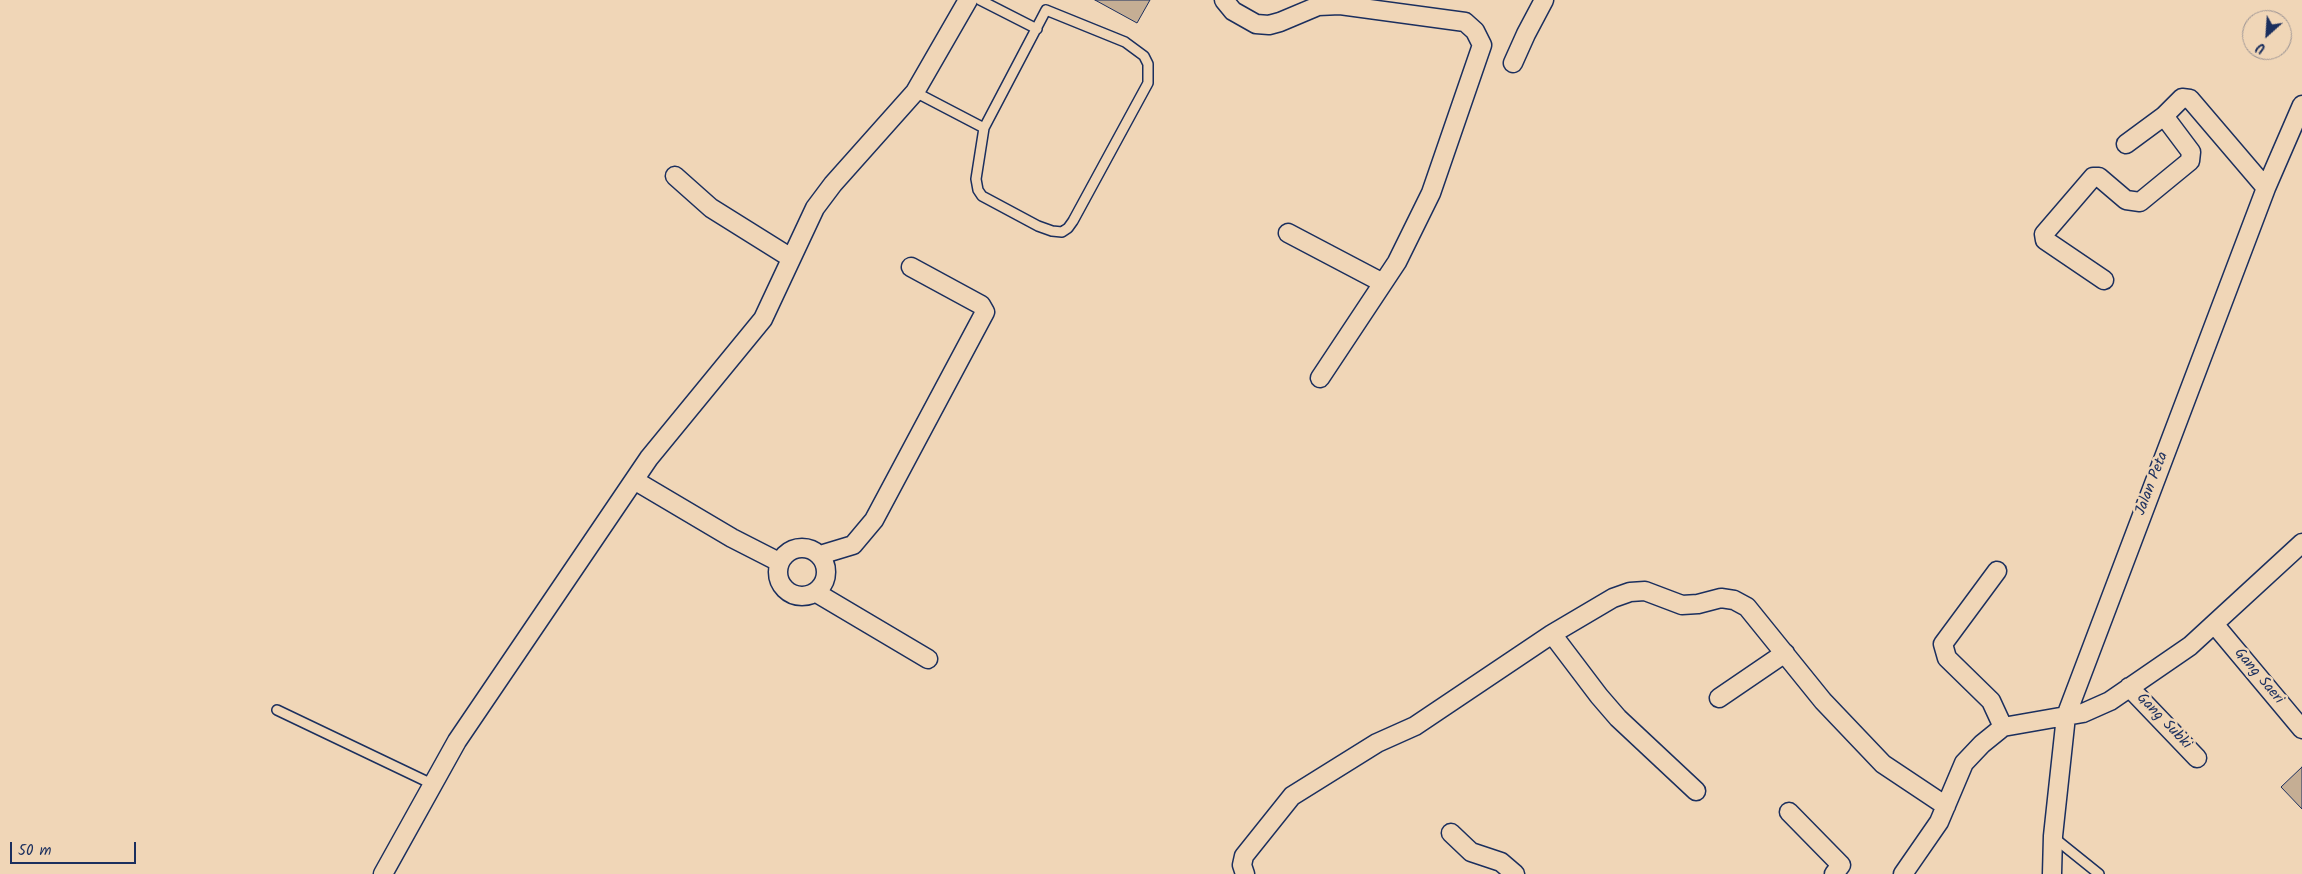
<!DOCTYPE html>
<style>
body{margin:0}
#map{position:relative;width:2302px;height:874px;overflow:hidden;background:#f0d6b7;font-family:Kalam,sans-serif}
canvas{display:block}
.north{position:absolute;left:2242px;top:10px;width:50px;height:50px;box-sizing:border-box;background:#f0d6b7;border:1px solid #9b9393;border-radius:50%;rotate:206deg;font-size:14px;font-weight:700;line-height:20px;text-align:center;color:#1b2f5e}
.north::after{content:'';display:block;margin:auto;width:18px;height:22px;background:#1b2f5e;clip-path:polygon(50% 0,100% 100%,50% 72%,0 100%)}
.scale{position:absolute;left:10px;top:842px;width:126px;height:22px;box-sizing:border-box;border:2px solid #1b2f5e;border-top:0;padding-left:6px;font-size:15px;line-height:18px;white-space:nowrap;color:#1b2f5e;-webkit-text-stroke:4px #f0d6b7;paint-order:stroke}
</style>
<div id="map">
<canvas width="2302" height="874"></canvas>
<div class="north">U</div>
<div class="scale">50 m</div>
</div>
<script>
const ctx = document.querySelector('canvas').getContext('2d');
ctx.lineJoin = 'round';
function paint(path, color) {
  ctx.fillStyle = color;
  ctx.fill(path, 'evenodd');
}
function poly(rows) {
  const path = new Path2D();
  for (const r of rows) {
    if (r.length === 3) {
      path.moveTo(r[0] + r[2], r[1]);
      path.arc(r[0], r[1], r[2], 0, 2 * Math.PI);
      continue;
    }
    path.moveTo(r[0], r[1]);
    for (let i = 2; i < r.length; i += 2) path.lineTo(r[i], r[i + 1]);
  }
  return path;
}
function stroke(path, color, width, dash) {
  ctx.strokeStyle = color;
  ctx.lineWidth = width;
  ctx.lineCap = dash ? 'butt' : 'round';
  ctx.setLineDash(dash || []);
  ctx.stroke(path);
}
function label(font, color, halo, rows, align = 'center') {
  ctx.font = font + ' Kalam,sans-serif';
  ctx.lineWidth = 5;
  ctx.setLineDash([]);
  ctx.textBaseline = 'middle';
  ctx.strokeStyle = halo;
  ctx.fillStyle = color;
  for (const [text, x, y, turn = 0] of rows) {
    ctx.save();
    ctx.translate(x, y);
    ctx.rotate((+turn || 0) * Math.PI / 180);
    ctx.textAlign = isNaN(turn) ? turn : align;
    if (halo) ctx.strokeText(text, 0, 0);
    ctx.fillText(text, 0, 0);
    ctx.restore();
  }
}
const building = poly([
 [1095,0,1150,0,1137,23,1095,0],
 [2302,767,2302,809,2281,787,2302,767]
]);
paint(building, '#c5ae94');
stroke(building, '#1b2f5e', 1);
const service = poly([
 [980,0,1037,29],
 [915,92,984,128,1046,10,1125,42,1144,56,1148,64,1148,83,1073,221,1068,228,1062,232,1052,231,1038,226,982,196,978,190,976,179,984,128],
 [277,710,432,784],
 [2053,837,2099,874]
]);
const minor = poly([
 [1224,0,1233,11,1256,24,1269,25,1280,22,1318,6,1340,5,1465,22,1475,31,1482,45,1431,193,1397,262,1320,378],
 [1513,63,1526,34,1544,0],
 [2126,144,2164,116,2182,98,2190,99,2266,188],
 [675,176,711,208,791,258],
 [1288,233,1383,283],
 [2104,280,2045,240,2044,234,2093,177,2099,177,2126,200,2140,202,2190,161,2191,152,2164,116],
 [634,480,732,538,779,562],
 [802,572,24],
 [820,555,853,545,874,520,985,312,981,305,911,267],
 [1997,571,1943,644,1947,658,1991,701,2003,727],
 [815,592,928,659],
 [2215,625,2302,729],
 [1552,634,1599,696,1618,718,1696,791],
 [2129,687,2197,758],
 [1719,698,1785,653],
 [1789,812,1841,865,1834,874],
 [1451,833,1471,852,1501,862,1515,874],
 [383,874,457,741,649,458,763,319,815,208,833,184,915,92,968,0],
 [1245,874,1242,865,1244,856,1292,796,1377,743,1415,726,1552,634,1613,598,1630,592,1645,591,1682,605,1698,604,1721,598,1734,600,1747,607,1823,701,1883,764,1946,806],
 [1903,874,1939,822,1964,763,1982,744,2003,727,2083,713,2110,701,2190,646,2302,543],
 [2052,874,2053,836,2066,716,2266,188,2302,105]
]);
stroke(service, '#1b2f5e', 12);
stroke(minor, '#1b2f5e', 21);
stroke(service, '#f0d6b7', 9);
stroke(minor, '#f0d6b7', 18);
label('15px', '#1b2f5e', '#f0d6b7', [
 ["Jalan Peta",2153,484,-69],
 ["Gang Saeri",2258,677,50],
 ["Gang Subki",2163,722,46]
]);
</script>
